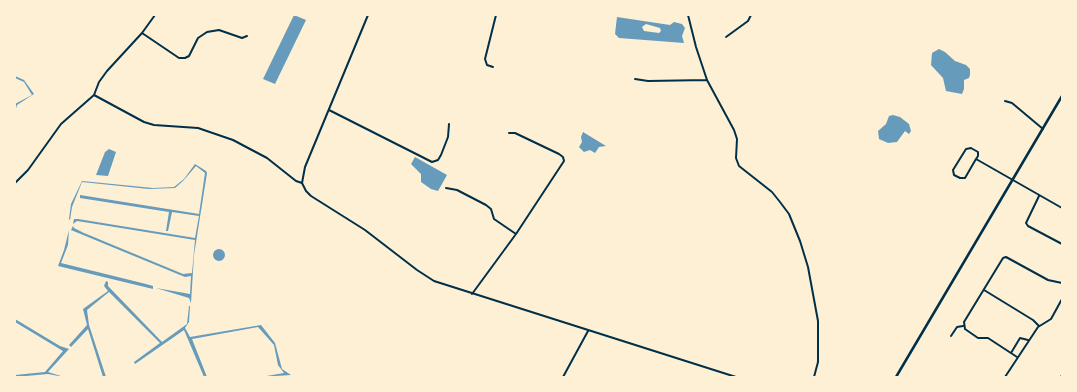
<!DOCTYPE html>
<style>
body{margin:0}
#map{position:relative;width:1077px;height:392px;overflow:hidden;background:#fdf0d5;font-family:"Exo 2",sans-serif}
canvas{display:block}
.frame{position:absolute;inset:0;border:16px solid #fdf0d5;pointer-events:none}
</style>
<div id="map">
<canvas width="1077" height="392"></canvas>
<div class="frame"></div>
</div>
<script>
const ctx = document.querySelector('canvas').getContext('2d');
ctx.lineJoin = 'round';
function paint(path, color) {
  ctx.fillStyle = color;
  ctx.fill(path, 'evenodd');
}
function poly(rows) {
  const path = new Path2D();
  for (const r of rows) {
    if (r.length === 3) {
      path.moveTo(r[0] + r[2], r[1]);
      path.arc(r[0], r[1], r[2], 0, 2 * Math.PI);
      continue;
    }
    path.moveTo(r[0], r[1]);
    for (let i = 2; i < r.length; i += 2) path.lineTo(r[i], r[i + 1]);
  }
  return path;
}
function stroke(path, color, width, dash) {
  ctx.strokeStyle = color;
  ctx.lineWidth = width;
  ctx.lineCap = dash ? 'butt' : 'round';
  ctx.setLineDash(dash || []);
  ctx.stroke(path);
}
paint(poly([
 [294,15,306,20,275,84,263,79],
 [617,17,670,25,674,22,682,24,685,28,682,36,684,43,619,38,615,34],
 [646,24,660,28,661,31,659,33,644,31,642,27],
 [939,49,945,52,955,61,966,65,970,69,970,75,969,78,964,80,964,89,962,94,946,91,943,78,931,65,932,53],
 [15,76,24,80,34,94,17,105,15,112,15,104,32,95,24,82,15,78],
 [893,115,900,117,909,124,911,131,909,134,905,131,897,142,888,143,879,139,878,131,886,124,889,116],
 [583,132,606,146,599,147,595,153,590,150,584,152,579,147,582,142,581,137],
 [109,149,116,152,108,176,96,175,105,152],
 [415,157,447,175,438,191,431,189,421,182,421,174,411,164],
 [195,164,206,171,207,173,194,255,191,303,189,298,156,288,190,294,191,276,185,277,71,230,73,226,74,228,84,233,183,274,192,273,195,240,90,223,77,221,73,224,74,219,78,219,195,238,199,216,172,212,168,231,166,231,169,212,80,198,80,195,199,214,205,173,196,166,183,181,175,188,149,189,82,182,72,207,70,220,69,219,71,204,82,181,153,188,174,187,184,179],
 [69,230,68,245,61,263,146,284,153,286,153,289,58,266,64,250],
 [219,255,6],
 [106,281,108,282,108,286,162,342,187,324,189,306,190,306,189,322,185,328,190,337,261,325,275,343,282,369,291,375,261,377,284,373,278,365,274,345,258,327,192,339,207,377,204,377,184,330,135,364,134,362,160,343,109,292,87,310,89,325,106,377,103,377,88,329,71,347,69,345,87,325,83,309,108,291,104,286],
 [15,319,60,346,69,349,48,372,64,377,48,374,15,377,15,375,45,372,63,351,15,322]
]), '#669bbc');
stroke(poly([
 [368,15,305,167,302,183,306,191,311,196,365,230,417,270,434,281,736,377],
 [688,15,696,47,707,80,734,130,737,139,736,158,739,166,772,192,780,202,789,214,800,241,808,267,818,321,818,362,814,377],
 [142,33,179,58,185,58,189,56,198,38,207,32,219,30,242,38,247,36],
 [726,37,748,21,751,15],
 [493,67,487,65,485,59,496,15],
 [635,79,648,81,707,80],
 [94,95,144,122,154,125,198,128,233,140,267,158,296,181,302,183],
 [1005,101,1012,103,1043,129],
 [329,110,432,162,438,160,441,155,448,137,449,124],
 [976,159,965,178,960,178,954,175,953,170,966,149,971,148,978,152,978,156,976,159,1062,208],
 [15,183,28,170,61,124,94,95,99,82,107,71,142,33,155,15],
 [446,188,457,190,486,205,491,209,494,219,516,234],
 [1039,196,1026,223,1028,226,1062,244],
 [984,290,1033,320,1039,326],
 [472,294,516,234,564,161,563,157,559,154,515,133,509,133],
 [951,336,957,327,963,326],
 [1011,353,1020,338,1028,340],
 [1017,357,988,338,978,338,965,329,964,322,1003,258,1006,257,1048,280,1062,283],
 [563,377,588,331],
 [1005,377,1038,327,1051,319,1062,299],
 [1061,377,1062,375]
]), '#003049', 2);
stroke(poly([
 [896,377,1062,96]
]), '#003049', 2.5);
</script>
